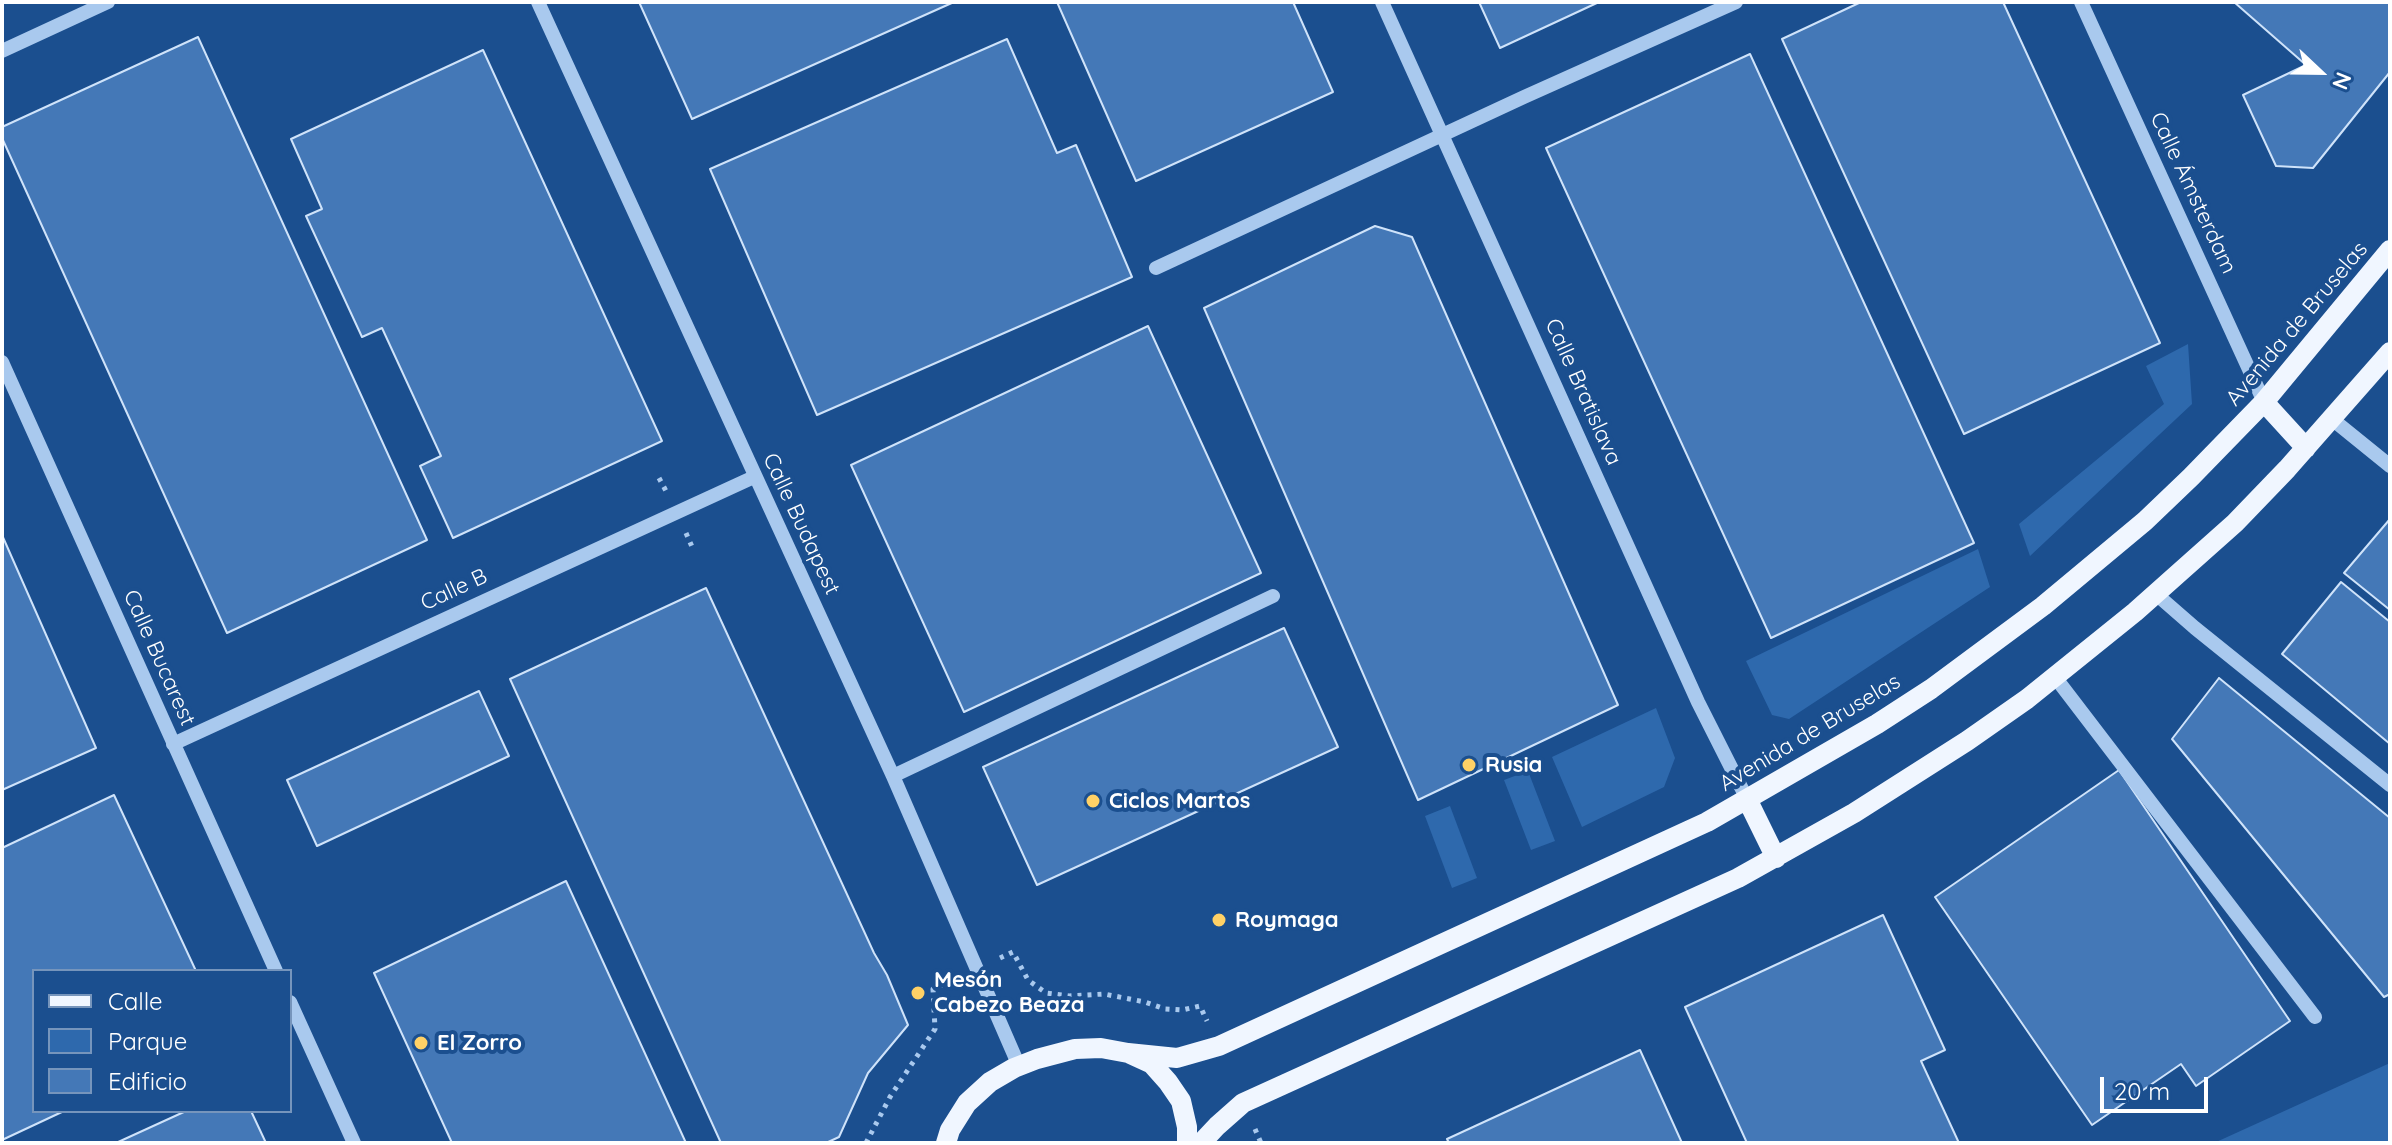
<!DOCTYPE html>
<meta charset="utf-8">
<style>
body{margin:0}
#map{position:relative;width:2392px;height:1145px;overflow:hidden;background:#1b4f8f;font-family:Quicksand,sans-serif}
canvas{display:block}
.frame{position:absolute;inset:0;border:4px solid #fff;pointer-events:none}
.legend{position:absolute;left:32px;top:969px;width:260px;height:144px;box-sizing:border-box;background:#1b4f8f;border:2px solid #7695bc;margin:0;padding:10px 14px;list-style:none;font-size:24px;color:#fff}
.legend li{display:flex;align-items:center;gap:16px;height:40px}
.legend b{width:40px;border:2px solid #7695bc}
.north{position:absolute;left:2280px;top:32px;width:80px;height:80px;-webkit-text-stroke:6px #1b4f8f;paint-order:stroke;rotate:112deg;font-size:22px;font-weight:700;line-height:32px;text-align:center;color:#fff}
.north::after{content:'';display:block;margin:auto;width:28px;height:36px;background:#fff;clip-path:polygon(50% 0,100% 100%,50% 72%,0 100%)}
.scale{position:absolute;left:2100px;top:1077px;width:108px;height:36px;box-sizing:border-box;border:4px solid #fff;border-top:0;padding-left:10px;font-size:24px;line-height:28px;white-space:nowrap;color:#fff;-webkit-text-stroke:6px #1b4f8f;paint-order:stroke}
</style>
<div id="map">
<canvas width="2392" height="1145"></canvas>
<div class="frame"></div>
<ul class="legend">
<li><b style="height:10px;background:#f0f6ff"></b>Calle</li>
<li><b style="height:22px;background:#2e69ad"></b>Parque</li>
<li><b style="height:22px;background:#4478b7"></b>Edificio</li>
</ul>
<div class="north">N</div>
<div class="scale">20 m</div>
</div>
<script>
const ctx = document.querySelector('canvas').getContext('2d');
ctx.lineJoin = 'round';
function paint(path, color) {
  ctx.fillStyle = color;
  ctx.fill(path, 'evenodd');
}
function poly(rows) {
  const path = new Path2D();
  for (const r of rows) {
    path.moveTo(r[0], r[1]);
    for (let i = 2; i < r.length; i += 2) path.lineTo(r[i], r[i + 1]);
  }
  return path;
}
function stroke(path, color, width, dash) {
  ctx.strokeStyle = color;
  ctx.lineWidth = width;
  ctx.lineCap = dash ? 'butt' : 'round';
  ctx.setLineDash(dash || []);
  ctx.stroke(path);
}
function label(font, color, halo, rows, align = 'center') {
  ctx.font = font + ' Quicksand,sans-serif';
  ctx.lineWidth = 8;
  ctx.setLineDash([]);
  ctx.textBaseline = 'middle';
  ctx.strokeStyle = halo;
  ctx.fillStyle = color;
  for (const [text, x, y, turn = 0] of rows) {
    ctx.save();
    ctx.translate(x, y);
    ctx.rotate((+turn || 0) * Math.PI / 180);
    ctx.textAlign = isNaN(turn) ? turn : align;
    if (halo) ctx.strokeText(text, 0, 0);
    ctx.fillText(text, 0, 0);
    ctx.restore();
  }
}
paint(poly([
 [2188,344,2192,404,2030,556,2019,524,2164,404,2146,366],
 [1978,549,1990,587,1789,719,1772,715,1746,661],
 [1656,708,1675,758,1664,787,1582,827,1552,757],
 [1528,771,1555,841,1531,850,1504,780],
 [1450,806,1477,878,1452,888,1425,816],
 [2390,1063,2390,1143,2214,1143]
]), '#2e69ad');
const building = poly([
 [639,2,954,2,692,119,639,2],
 [1057,2,1293,2,1333,92,1136,181,1057,2],
 [1479,2,1599,2,1500,48,1479,2],
 [1861,2,2003,2,2160,343,1964,434,1782,39,1861,2],
 [2390,2,2390,72,2313,168,2276,166,2243,95,2306,65,2234,2,2390,2],
 [198,37,427,540,227,633,2,138,2,127,198,37],
 [1007,39,1057,153,1076,145,1132,277,817,415,710,169,1007,39],
 [483,50,662,441,453,538,420,466,441,456,382,328,362,337,306,216,322,209,291,139,483,50],
 [1750,54,1974,543,1771,638,1546,148,1750,54],
 [1375,226,1412,237,1618,705,1418,800,1204,308,1375,226],
 [1148,326,1261,573,964,712,851,465,1148,326],
 [2390,519,2390,610,2344,573,2390,519],
 [2,535,96,748,2,790,2,535],
 [2341,582,2390,622,2390,744,2282,654,2341,582],
 [706,588,874,953,887,975,908,1025,868,1073,839,1137,826,1143,721,1143,510,679,706,588],
 [1284,628,1338,747,1037,885,983,767,1284,628],
 [2219,678,2390,818,2390,994,2384,997,2172,739,2219,678],
 [479,691,509,756,317,846,287,780,479,691],
 [2119,770,2290,1021,2196,1086,2181,1064,2092,1125,1935,897,2119,770],
 [114,795,196,971,34,971,34,1111,64,1111,2,1140,2,848,114,795],
 [566,881,686,1143,452,1143,374,973,566,881],
 [1883,915,1945,1050,1921,1061,1959,1143,1747,1143,1685,1007,1883,915],
 [1640,1050,1682,1143,1449,1143,1447,1139,1640,1050],
 [186,1111,251,1111,266,1143,116,1143,186,1111]
]);
paint(building, '#4478b7');
stroke(building, '#cfe3fa', 2);
stroke(poly([
 [659,478,666,491],
 [686,533,693,549],
 [1000,958,1013,952,1028,980,1046,993,1069,996,1104,994,1145,1002,1165,1009,1182,1010,1200,1006,1207,1021],
 [1255,1129,1261,1143],
 [866,1143,890,1097,935,1029,933,989,954,979]
]), '#a9c9ee', 5, [4, 6]);
stroke(poly([
 [538,2,893,776,1019,1066],
 [1382,2,1698,702,1747,799],
 [2081,2,2264,402],
 [2,51,108,2],
 [1156,268,1524,97,1736,2],
 [2,362,276,971],
 [2332,419,2390,466],
 [2156,594,2195,628,2390,785],
 [2055,677,2315,1017],
 [173,744,754,477],
 [893,776,1273,596],
 [290,1002,354,1143]
]), '#a9c9ee', 14);
stroke(poly([
 [2264,402,2306,448],
 [1747,799,1776,858],
 [1128,1053,1177,1058,1219,1046,1707,822,1877,724,1931,689,2043,606,2145,521,2191,477,2264,402,2390,250],
 [946,1143,950,1130,967,1103,990,1082,1014,1068,1037,1059,1075,1049,1101,1048,1128,1053,1152,1064,1168,1082,1181,1101,1187,1127,1187,1143],
 [1201,1143,1217,1126,1243,1103,1738,878,1854,813,1967,741,2027,699,2135,612,2235,523,2287,469,2390,352]
]), '#f0f6ff', 20);
for (const [x, y, r, color] of [
 [1469,765,8,"#ffd166"],
 [1093,801,8,"#ffd166"],
 [1219,920,8,"#ffd166"],
 [918,993,8,"#ffd166"],
 [421,1043,8,"#ffd166"]
]) {
  const dot = new Path2D();
  dot.arc(x, y, r, 0, 2 * Math.PI);
  ctx.fillStyle = color;
  ctx.fill(dot);
  stroke(dot, '#1b4f8f', 3);
}
label('22px', '#fff', '#1b4f8f', [
 ["Calle Ámsterdam",2193,193,65],
 ["Avenida de Bruselas",2297,324,-50],
 ["Calle Bratislava",1583,392,66],
 ["Calle Budapest",801,524,65],
 ["Calle B",454,590,-25],
 ["Calle Bucarest",159,658,66],
 ["Avenida de Bruselas",1810,733,-31]
]);
label('bold 22px', '#fff', '#1b4f8f', [
 ["Rusia",1485,765],
 ["Ciclos Martos",1109,801],
 ["Roymaga",1235,920],
 ["Mesón",934,980],
 ["Cabezo Beaza",934,1005],
 ["El Zorro",437,1043]
], 'left');
</script>
